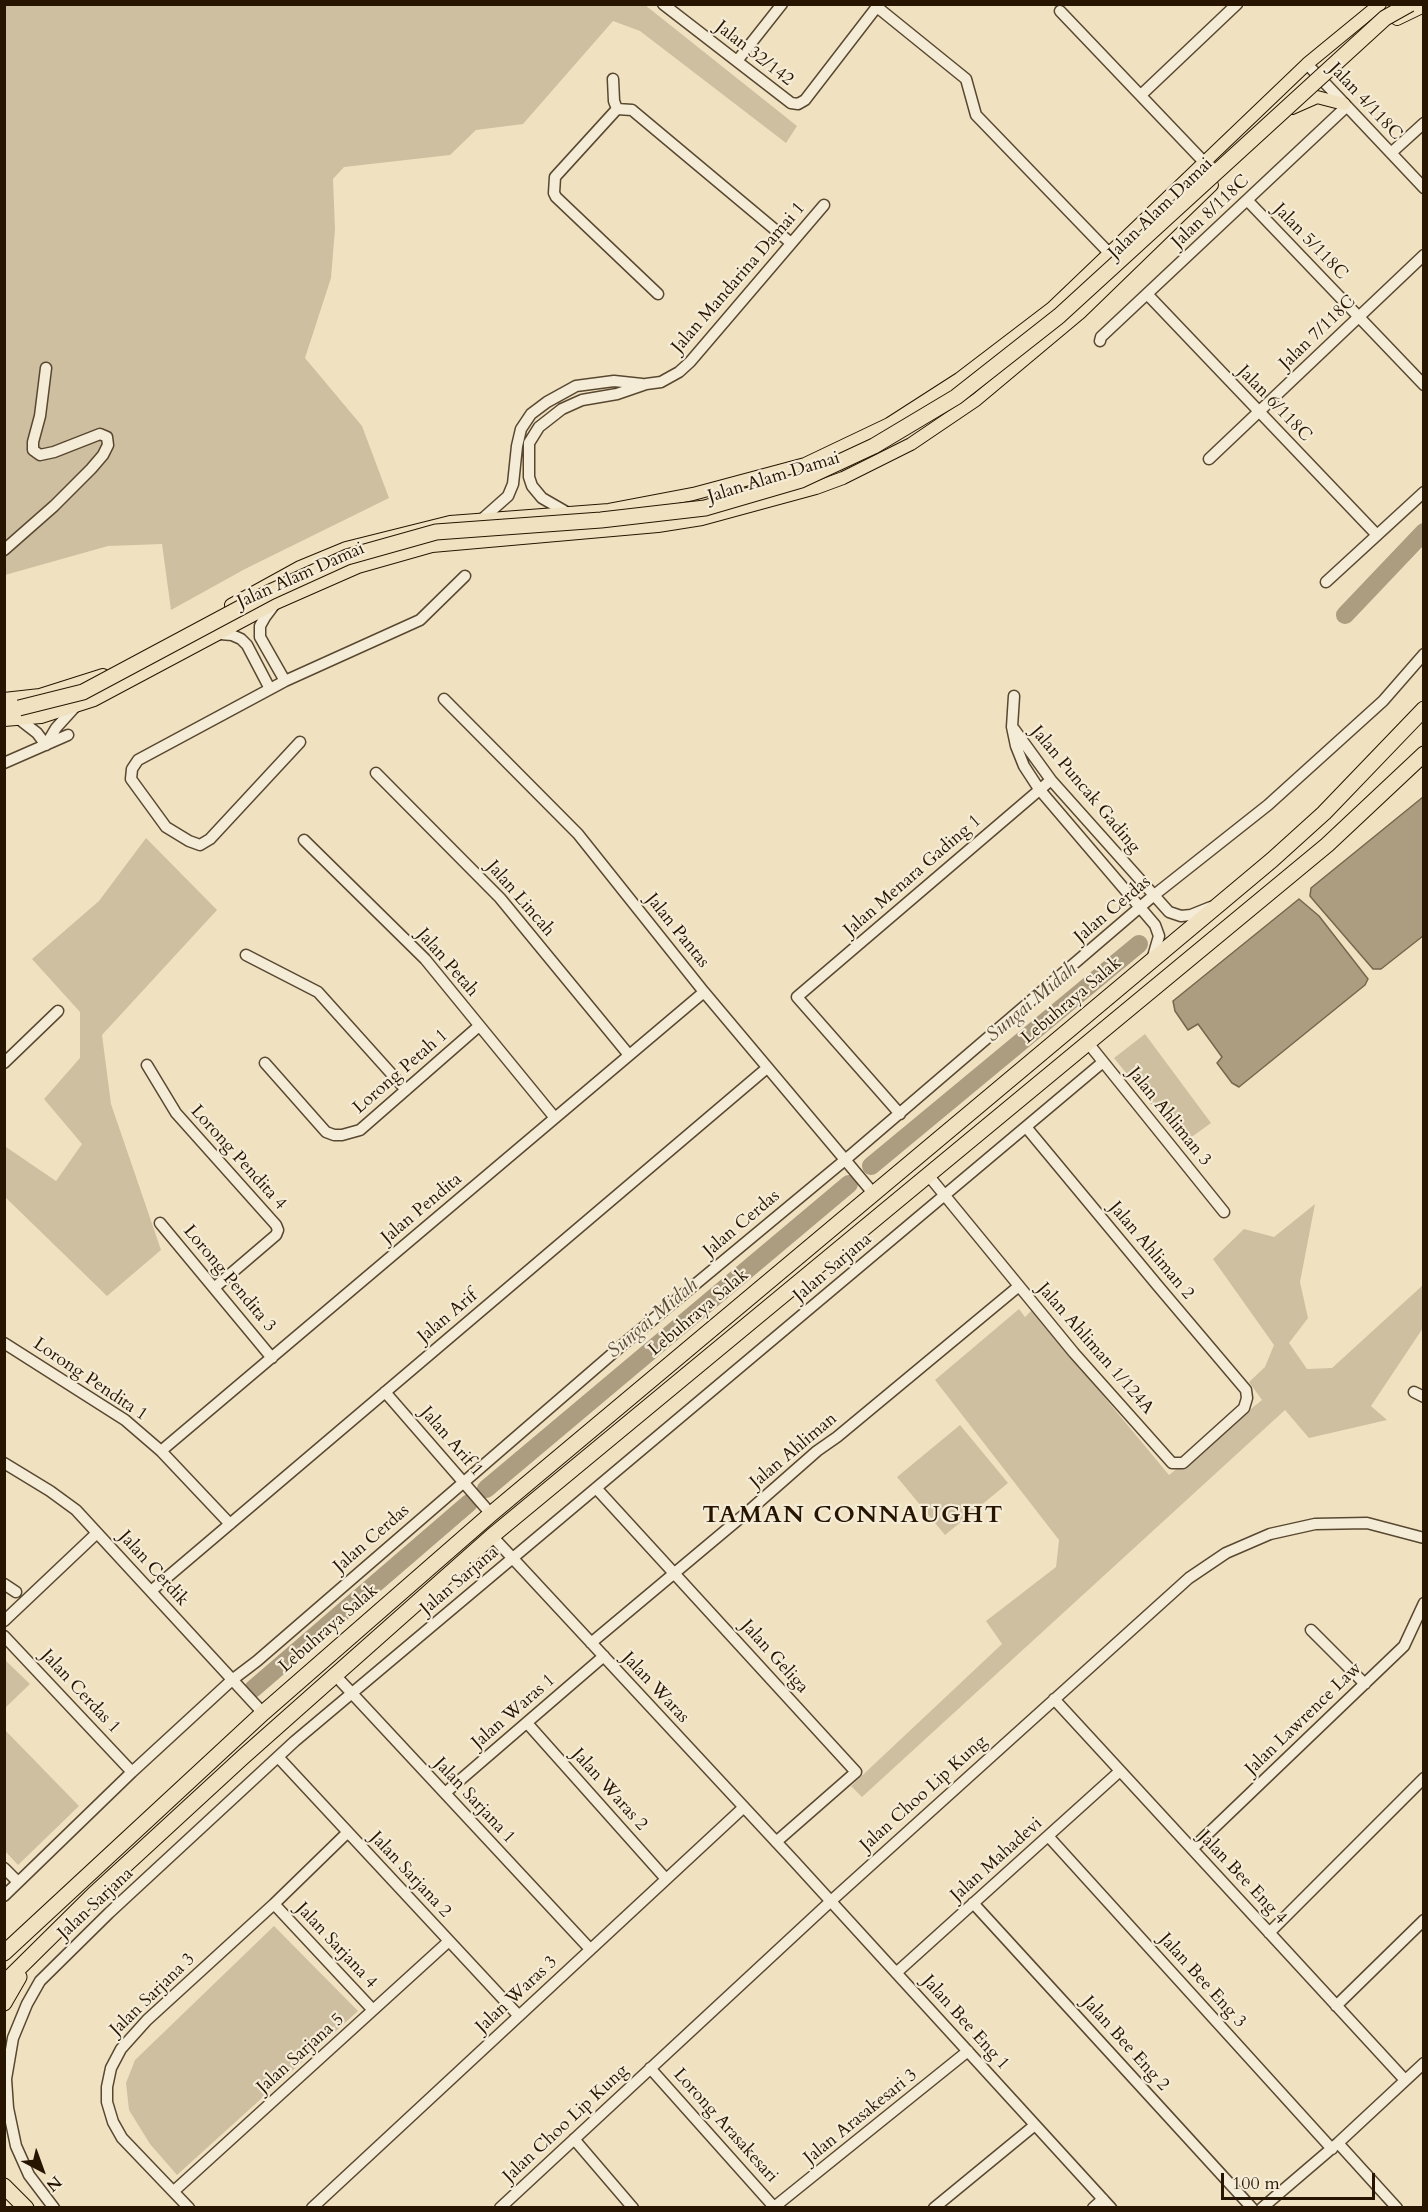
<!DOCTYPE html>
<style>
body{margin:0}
#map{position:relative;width:1428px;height:2212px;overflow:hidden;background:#f0e2c1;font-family:Cardo,serif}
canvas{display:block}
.frame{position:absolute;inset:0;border:6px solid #271501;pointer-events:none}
.north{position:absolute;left:12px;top:2140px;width:60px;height:60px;-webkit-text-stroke:4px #f5ecd7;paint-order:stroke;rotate:139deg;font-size:16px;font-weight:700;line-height:24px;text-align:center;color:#271501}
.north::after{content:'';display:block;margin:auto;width:21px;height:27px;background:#271501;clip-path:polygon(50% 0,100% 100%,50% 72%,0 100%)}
.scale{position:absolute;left:1221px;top:2173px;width:154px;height:27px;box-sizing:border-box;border:3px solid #271501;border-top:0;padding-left:8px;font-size:18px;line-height:21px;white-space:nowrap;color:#271501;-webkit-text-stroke:4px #f5ecd7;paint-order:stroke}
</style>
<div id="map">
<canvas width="1428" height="2212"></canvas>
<div class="frame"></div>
<div class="north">N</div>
<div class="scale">100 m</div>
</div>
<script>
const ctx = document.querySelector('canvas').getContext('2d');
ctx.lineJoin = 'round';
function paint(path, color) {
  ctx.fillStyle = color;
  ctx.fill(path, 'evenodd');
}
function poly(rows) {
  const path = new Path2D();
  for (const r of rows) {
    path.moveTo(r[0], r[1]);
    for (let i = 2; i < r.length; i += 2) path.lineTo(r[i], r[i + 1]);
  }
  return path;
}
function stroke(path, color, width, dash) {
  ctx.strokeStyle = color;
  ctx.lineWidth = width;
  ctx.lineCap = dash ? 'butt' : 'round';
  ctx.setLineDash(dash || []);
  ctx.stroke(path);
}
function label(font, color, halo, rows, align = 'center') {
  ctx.font = font + ' Cardo,serif';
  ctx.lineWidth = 4.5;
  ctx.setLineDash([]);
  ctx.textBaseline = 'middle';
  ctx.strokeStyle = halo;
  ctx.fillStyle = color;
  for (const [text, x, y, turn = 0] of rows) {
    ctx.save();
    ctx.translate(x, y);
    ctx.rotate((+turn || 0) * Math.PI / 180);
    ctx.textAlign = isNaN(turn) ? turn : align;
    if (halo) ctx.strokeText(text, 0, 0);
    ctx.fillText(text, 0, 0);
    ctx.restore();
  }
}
paint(poly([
 [5,5,645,5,797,126,786,143,640,31,613,21,523,124,476,130,450,155,344,167,333,179,335,229,331,278,305,358,362,426,389,498,245,569,171,610,162,544,108,546,5,575],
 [146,838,217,910,102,1035,111,1104,161,1250,107,1296,5,1197,5,1148,6,1147,56,1181,82,1144,44,1099,80,1058,80,1012,32,959,99,901],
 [1145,1034,1211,1123,1193,1136,1175,1134,1114,1058],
 [1315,1204,1300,1282,1308,1318,1289,1343,1307,1369,1332,1368,1423,1285,1423,1328,1371,1406,1387,1420,1309,1438,1285,1410,862,1797,851,1786,1002,1644,986,1621,1056,1567,1059,1540,935,1380,1019,1309,1025,1317,1032,1310,1169,1475,1262,1400,1249,1382,1265,1367,1274,1345,1213,1259,1244,1229,1274,1237],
 [960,1425,1008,1483,945,1535,897,1477],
 [5,1660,30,1684,5,1708],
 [5,1730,79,1806,18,1865,5,1851],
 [274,1926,358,2011,177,2175,150,2144,129,2110,126,2083,135,2060]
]), '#cebfa0');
const water = poly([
 [1423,797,1423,936,1381,969,1373,969,1315,902,1310,896,1311,888,1423,797],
 [1299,899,1319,916,1368,979,1365,985,1239,1087,1232,1083,1217,1063,1222,1057,1198,1024,1188,1030,1175,1011,1173,1001,1299,899]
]);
paint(water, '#ac9c80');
stroke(water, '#77664d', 1.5);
stroke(poly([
 [1345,615,1424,532],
 [871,1166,1139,944],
 [486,1489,849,1184],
 [253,1689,469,1503]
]), '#ac9c80', 18);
const minor = poly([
 [663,4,791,103,798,104,805,100,879,4],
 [877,7,966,79,976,115,1114,258],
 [1060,11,1204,162],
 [737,61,782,4],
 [1307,64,1424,188],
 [613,79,614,101,617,109],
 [1141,95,1237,4],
 [1391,153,1424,123],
 [1247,200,1424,385],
 [658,294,556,197,554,193,555,177,617,109,632,110,791,243],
 [1147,294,1377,535],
 [1100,341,1101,337,1346,107],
 [1209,459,1424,255],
 [568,513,542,498,532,486,529,477,529,443,539,427,562,409,582,400,617,394,646,384,661,382,679,372,690,362,824,205],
 [481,520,508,496,513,484,517,446,521,429,531,414,547,402,576,386,614,381,642,384],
 [4,550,54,506,91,469,103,455,108,445,107,437,100,434,54,452,40,455,33,450,33,442,40,416,46,368],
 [1326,582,1424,492],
 [274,605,265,617,260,626,260,637,285,681],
 [220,634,232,635,241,639,247,645,270,689],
 [1014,696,1012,727,1016,746,1024,766,1039,789,1155,925,1159,936,1152,960],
 [444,699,578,834,704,992,873,1193],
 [19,719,37,733,46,745],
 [1014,729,1051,780,1169,912,1181,916,1191,915,1211,907],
 [300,742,210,839,200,845,189,841,166,827,131,779,132,769,138,760,285,681,420,620,465,576],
 [46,745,56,728,75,707],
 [4,763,68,735],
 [376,773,500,898,629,1055],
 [304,840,425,959,555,1118],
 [246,955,318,992,406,1090],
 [1088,1043,1224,1212],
 [4,1063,58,1011],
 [265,1063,326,1132,334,1135,342,1135,360,1130,479,1026],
 [147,1065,176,1113,276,1225,278,1230,276,1235,214,1288],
 [900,1114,797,997,1051,780],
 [928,1175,1074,1353,1172,1463,1183,1463,1244,1408,1247,1398,1246,1390,1158,1286,1026,1127],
 [160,1223,272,1358],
 [4,1343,125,1420,161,1451,230,1524],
 [385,1392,491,1514],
 [1414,1392,1424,1397],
 [161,1451,704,992],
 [4,1463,50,1491,76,1510,263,1713],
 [596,1488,856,1772,776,1842],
 [492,1536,794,1861,1111,2208],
 [4,1584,16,1592],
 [151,1591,767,1068],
 [4,1621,97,1533],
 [1311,1630,1365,1684],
 [4,1636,132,1772],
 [591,1643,751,1509,817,1451,837,1437,1019,1286],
 [334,1674,590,1949],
 [1054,1699,1405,2080],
 [527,1723,666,1879],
 [278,1757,519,2016],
 [445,1793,604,1656],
 [1048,1836,1332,2149],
 [1192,1849,1404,1646,1424,1603],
 [4,1868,18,1882],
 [4,1896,132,1772,232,1680,257,1661,627,1341,845,1160,1153,896,1268,805,1383,701,1424,654],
 [973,1903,1252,2208],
 [274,1904,373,2010],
 [1269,1933,1424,1778],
 [896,1973,1120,1771],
 [1336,2006,1424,1920],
 [650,2068,774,2207],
 [574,2139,633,2208],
 [1338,2143,1397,2208],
 [174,2191,449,1941],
 [54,2208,29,2175,16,2146,8,2108,6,2079,13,2038,27,2004,40,1981,109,1913,295,1741,1103,1062],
 [189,2208,122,2138,113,2122,107,2102,107,2087,111,2068,121,2049,147,2020,274,1904,348,1832],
 [312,2208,744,1807],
 [500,2208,831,1901,1189,1578,1226,1553,1270,1534,1315,1524,1367,1523,1424,1538],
 [773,2208,968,2051],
 [934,2208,1035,2125],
 [1093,2208,1103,2199],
 [1262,2208,1338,2143,1424,2063]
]);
const major = poly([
 [1397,19,1424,6],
 [1292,108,1317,97,1344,104],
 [231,605,300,567,346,548,450,522,609,510,693,494,805,464,889,424,959,379,1052,308,1307,64,1380,4],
 [4,699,40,695,103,675],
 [4,720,41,717,94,700,276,603,358,567,432,546,658,526,702,519,816,488,843,478,911,444,976,400,1080,313,1212,185]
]);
const highway = poly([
 [4,709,19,708],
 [4,1953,263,1713,491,1514,1272,860,1324,813,1424,709],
 [4,1983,93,1895,243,1757,492,1536,1327,845,1424,754],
 [4,2003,19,1977],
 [4,2186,26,2208]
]);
stroke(minor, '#594831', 13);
stroke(major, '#271501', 14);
stroke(highway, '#271501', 17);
stroke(minor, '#f5ecd7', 10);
stroke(major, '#f0e2c1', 12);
stroke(highway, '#f0e2c1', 15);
const highwayBridge = poly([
 [19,708,83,692,270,592,347,557,436,532,601,520,705,508,801,480,874,446,956,397,1059,316,1385,18,1410,4]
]);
stroke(highwayBridge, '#271501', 17, []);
stroke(highwayBridge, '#f0e2c1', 15);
label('18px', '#271501', '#f5ecd7', [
 ["Jalan 32/142",754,54,38],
 ["Jalan 4/118C",1365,102,47],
 ["Jalan Alam Damai",1161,209,-44],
 ["Jalan 8/118C",1211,212,-43],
 ["Jalan 5/118C",1310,242,46],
 ["Jalan Mandarina Damai 1",739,278,-49],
 ["Jalan 7/118C",1318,333,-44],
 ["Jalan 6/118C",1274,404,46],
 ["Jalan Alam Damai",774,478,-17],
 ["Jalan Alam Damai",301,576,-24],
 ["Jalan Puncak Gading",1085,790,50],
 ["Jalan Menara Gading 1",913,876,-41],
 ["Jalan Lincah",520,899,49],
 ["Jalan Cerdas",1113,910,-40],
 ["Jalan Pantas",677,931,51],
 ["Jalan Petah",447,963,49],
 ["Lebuhraya Salak",1072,1001,-40],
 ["Lorong Petah 1",401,1072,-41],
 ["Jalan Ahliman 3",1169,1117,51],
 ["Lorong Pendita 4",238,1158,48],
 ["Jalan Pendita",422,1209,-40],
 ["Jalan Cerdas",742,1224,-40],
 ["Jalan Ahliman 2",1151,1251,50],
 ["Jalan Sarjana",833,1268,-40],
 ["Lorong Pendita 3",229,1279,50],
 ["Lebuhraya Salak",699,1313,-40],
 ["Jalan Arif",448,1317,-40],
 ["Jalan Ahliman 1/124A",1095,1349,49],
 ["Lorong Pendita 1",90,1380,34],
 ["Jalan Arif 1",451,1442,49],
 ["Jalan Ahliman",794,1451,-40],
 ["Jalan Cerdas",372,1539,-41],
 ["Jalan Cerdik",153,1569,48],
 ["Jalan Sarjana",460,1581,-40],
 ["Lebuhraya Salak",329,1629,-41],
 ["Jalan Geliga",774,1657,48],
 ["Jalan Waras",655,1688,47],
 ["Jalan Cerdas 1",80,1692,47],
 ["Jalan Waras 1",514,1712,-41],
 ["Jalan Lawrence Law",1304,1719,-44],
 ["Jalan Waras 2",609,1790,48],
 ["Jalan Choo Lip Kung",924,1794,-42],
 ["Jalan Sarjana 1",474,1801,47],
 ["Jalan Mahadevi",997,1860,-42],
 ["Jalan Sarjana 2",410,1875,47],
 ["Jalan Bee Eng 4",1242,1878,47],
 ["Jalan Sarjana",96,1904,-43],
 ["Jalan Sarjana 4",336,1946,47],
 ["Jalan Bee Eng 3",1202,1981,48],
 ["Jalan Sarjana 3",153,1995,-44],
 ["Jalan Waras 3",517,1995,-43],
 ["Jalan Bee Eng 1",965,2023,48],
 ["Jalan Bee Eng 2",1125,2044,48],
 ["Jalan Sarjana 5",301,2054,-42],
 ["Jalan Arasakesari 3",861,2117,-39],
 ["Jalan Choo Lip Kung",566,2124,-43],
 ["Lorong Arasakesari",725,2126,48]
]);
label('italic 20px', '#5c4b34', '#f5ecd7', [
 ["Sungai Midah",1032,1003,-40],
 ["Sungai Midah",653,1319,-40]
]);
ctx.letterSpacing = '1.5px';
label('bold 24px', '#271501', '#f5ecd7', [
 ["TAMAN CONNAUGHT",853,1516]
]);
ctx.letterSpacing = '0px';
</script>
